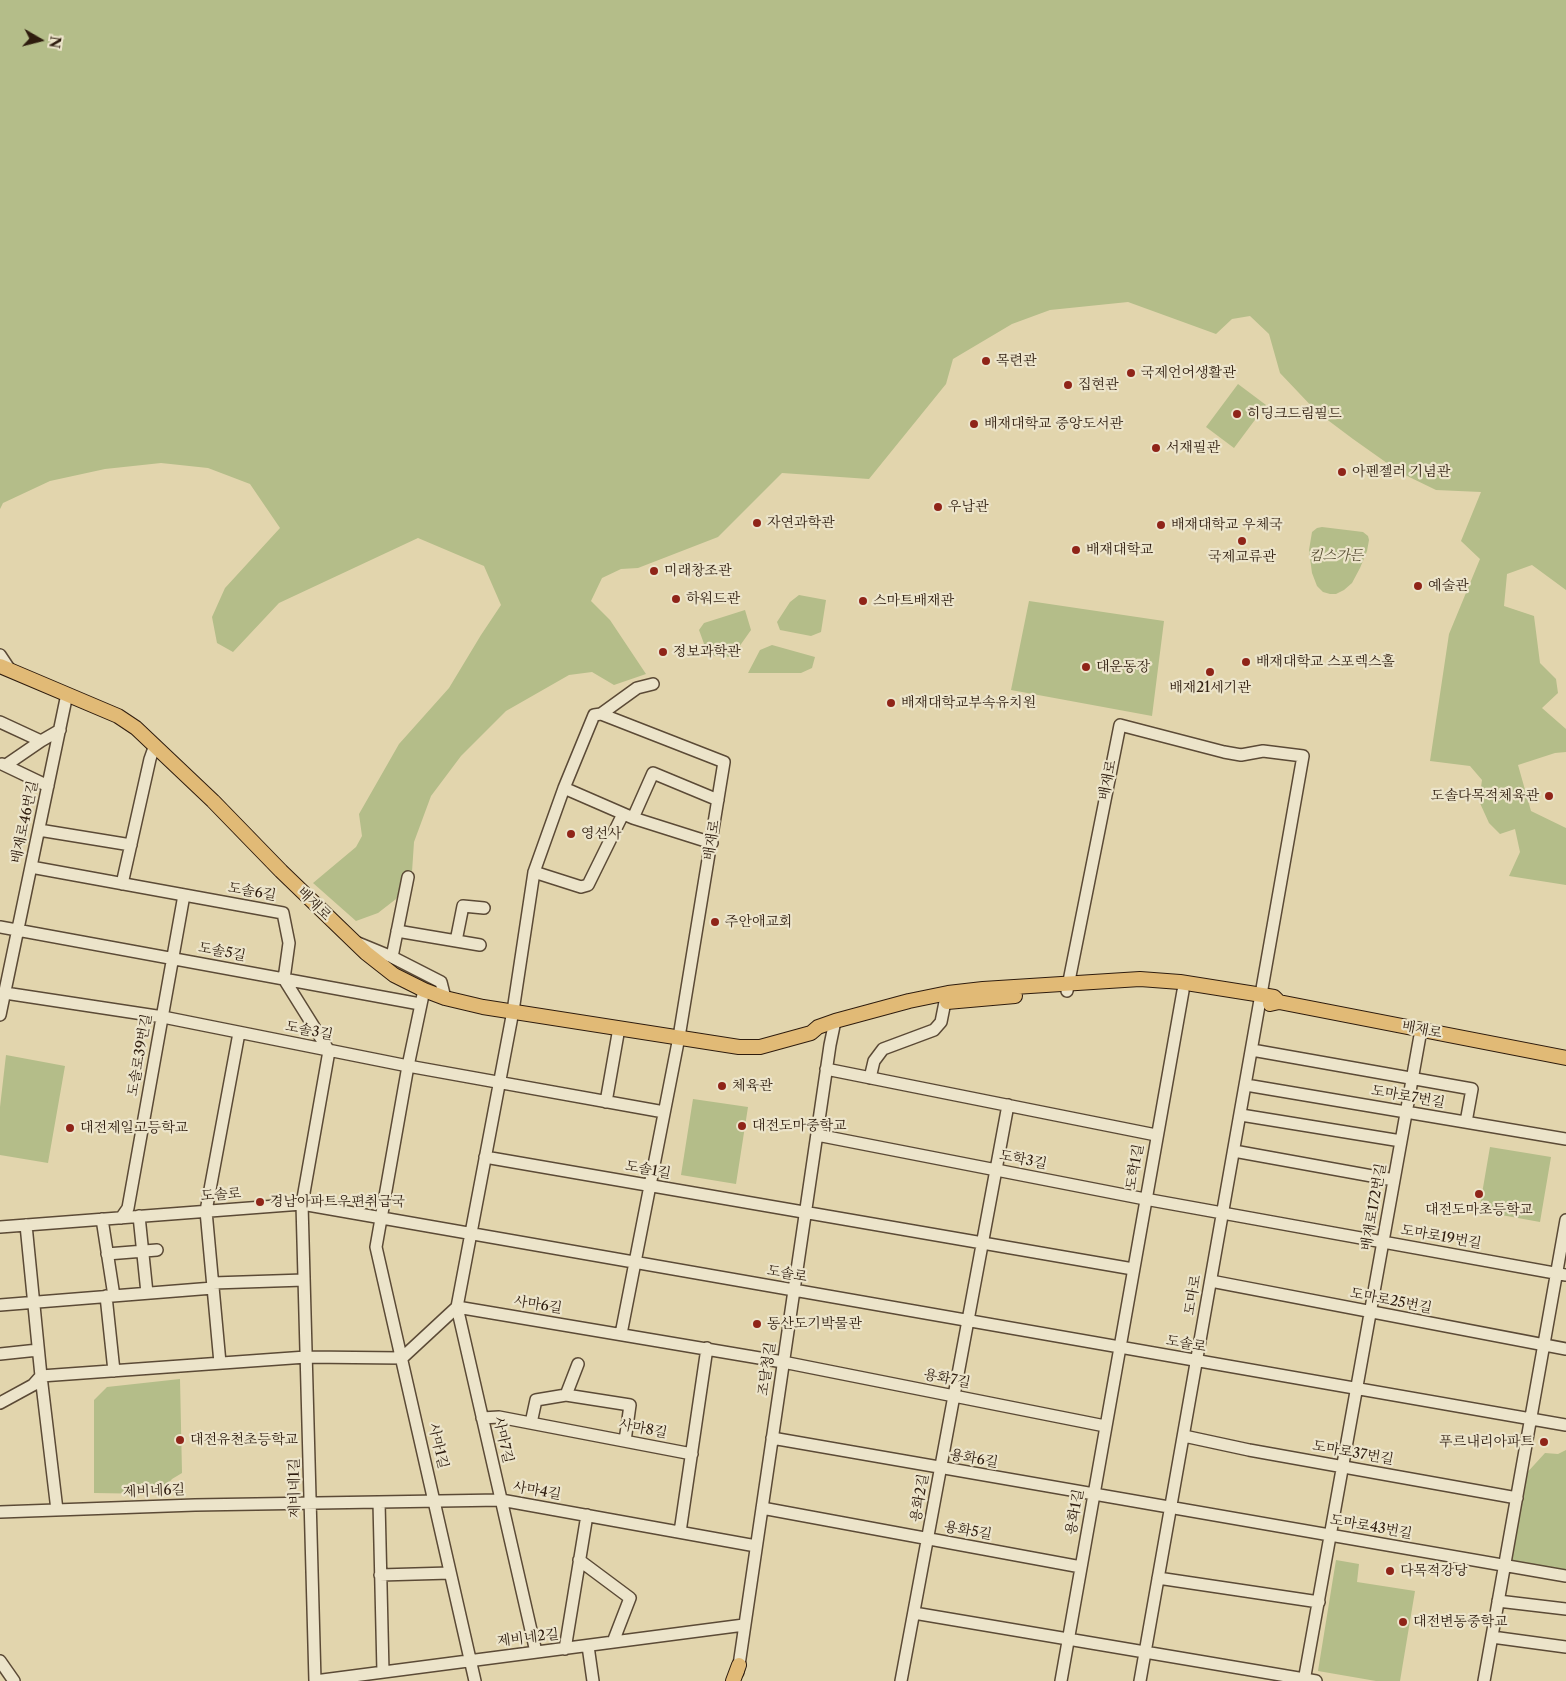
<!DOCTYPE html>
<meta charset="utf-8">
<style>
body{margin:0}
#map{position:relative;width:1566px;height:1681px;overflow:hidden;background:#e2d5ad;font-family:"Libre Caslon Text",serif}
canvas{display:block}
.north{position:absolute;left:15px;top:15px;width:50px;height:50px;-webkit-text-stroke:4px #ece4ca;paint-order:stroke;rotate:98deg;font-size:14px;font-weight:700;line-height:20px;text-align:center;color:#2e1c0e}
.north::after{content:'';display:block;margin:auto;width:18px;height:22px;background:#2e1c0e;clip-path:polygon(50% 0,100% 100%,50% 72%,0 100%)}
</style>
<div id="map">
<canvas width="1566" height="1681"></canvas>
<div class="north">N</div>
</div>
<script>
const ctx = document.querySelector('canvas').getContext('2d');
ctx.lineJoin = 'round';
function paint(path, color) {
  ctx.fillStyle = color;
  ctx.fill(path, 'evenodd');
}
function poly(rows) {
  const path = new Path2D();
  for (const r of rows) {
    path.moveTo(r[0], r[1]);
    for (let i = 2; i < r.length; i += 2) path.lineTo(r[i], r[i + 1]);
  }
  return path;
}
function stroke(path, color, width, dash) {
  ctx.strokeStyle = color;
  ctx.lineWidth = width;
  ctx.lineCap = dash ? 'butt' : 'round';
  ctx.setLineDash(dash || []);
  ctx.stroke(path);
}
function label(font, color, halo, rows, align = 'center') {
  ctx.font = font + ' "Libre Caslon Text","Noto Serif KR",serif';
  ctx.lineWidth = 4.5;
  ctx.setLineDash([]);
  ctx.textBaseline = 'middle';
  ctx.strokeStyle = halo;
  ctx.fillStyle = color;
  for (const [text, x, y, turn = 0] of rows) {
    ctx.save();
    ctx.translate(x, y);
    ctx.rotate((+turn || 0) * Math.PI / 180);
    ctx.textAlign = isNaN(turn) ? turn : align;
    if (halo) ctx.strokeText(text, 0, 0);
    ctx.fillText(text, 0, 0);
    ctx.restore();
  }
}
paint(poly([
 [0,0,1566,0,1566,590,1532,565,1507,574,1504,606,1534,616,1540,663,1556,679,1558,693,1542,708,1566,729,1566,752,1555,753,1518,765,1531,811,1566,828,1566,885,1509,876,1520,852,1515,829,1500,834,1489,823,1479,801,1482,780,1470,766,1430,761,1449,634,1480,559,1461,541,1481,492,1436,490,1401,473,1353,439,1317,412,1280,373,1269,334,1250,316,1232,319,1216,334,1128,302,1050,310,1012,324,953,359,946,384,869,479,782,473,718,537,638,568,621,569,602,578,591,601,610,620,646,674,614,685,592,672,569,675,506,711,461,756,431,796,414,842,412,872,396,899,378,913,356,921,313,883,356,847,362,836,359,814,399,744,449,688,481,635,501,605,484,566,418,538,279,603,233,652,217,643,212,617,225,588,280,528,250,484,208,468,161,463,105,469,50,481,3,503,0,509],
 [1238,384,1266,405,1234,448,1206,427],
 [1322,527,1363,532,1368,536,1369,540,1367,551,1360,568,1352,583,1344,590,1336,594,1330,594,1323,592,1317,586,1312,573,1309,550,1312,532,1317,528],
 [799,595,826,600,821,632,811,636,780,630,777,622,790,602],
 [1029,601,1164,621,1152,716,1011,690],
 [745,610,751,630,732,657,715,656,707,652,699,630,704,623],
 [772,645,815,657,812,668,801,673,748,673,760,650],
 [6,1055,65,1066,48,1163,0,1155,0,1107],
 [693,1099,748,1107,736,1184,681,1175],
 [1490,1147,1551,1157,1540,1222,1479,1211],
 [180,1379,182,1473,172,1479,163,1490,154,1494,94,1493,94,1400,107,1387],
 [1566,1450,1566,1570,1510,1563,1524,1476,1545,1453,1558,1454],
 [1336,1560,1359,1564,1357,1582,1415,1591,1400,1681,1376,1681,1318,1671]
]), '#b4bd89');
const minor = poly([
 [0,655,10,670],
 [601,714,724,762,679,1037,621,1334],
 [0,722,41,741],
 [2,764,48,786],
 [6,765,41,741,60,730],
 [564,788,633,818,712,843],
 [633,818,653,773,718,800],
 [39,830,131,845],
 [31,867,283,913,289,943,284,979,329,1051,302,1204,315,1681],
 [534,872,581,887,588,885,623,814],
 [122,884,150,759,155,745],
 [0,927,420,1004],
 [397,931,480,945],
 [456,941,463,906,484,908],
 [358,943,392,957,441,982,445,998],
 [392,957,408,877],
 [424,990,408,1066,376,1247,475,1681],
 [1067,991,1120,725,1224,752,1241,755,1263,751,1303,756,1140,1681],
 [5,993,163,1017,408,1066,664,1112],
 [0,1015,67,694],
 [1252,1050,1472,1089,1466,1122],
 [826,1069,1156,1135],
 [870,1078,874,1061,883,1049,934,1030,941,1022,945,1002],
 [1246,1085,1566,1139],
 [606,1102,619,1028],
 [1241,1115,1401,1141],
 [817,1135,1145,1199,1566,1275],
 [1234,1151,1394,1180],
 [485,1157,1133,1269],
 [139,1216,147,1293],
 [121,1218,128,1208,184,895],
 [102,1219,114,1296],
 [26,1225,41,1376,57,1510],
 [0,1227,302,1204,1566,1425],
 [107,1254,157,1250],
 [1211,1281,1566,1349],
 [213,1283,304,1280],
 [106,1296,114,1371],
 [0,1305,213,1288],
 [0,1354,38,1350],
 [220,1363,206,1211,239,1033],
 [566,1395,578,1364],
 [0,1403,33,1385,41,1376,306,1357,402,1358,457,1307,783,1362,1105,1426],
 [482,1418,499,1417,692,1454],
 [531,1423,536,1400,566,1395,630,1405,625,1441],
 [1184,1436,1249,1450,1517,1498],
 [772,1438,1566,1576],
 [379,1502,383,1672],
 [762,1508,1081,1567],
 [0,1512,195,1505,501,1500,756,1546],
 [680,1532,707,1348],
 [579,1560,630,1598,613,1642],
 [380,1575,450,1573],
 [1158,1578,1319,1602],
 [1498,1601,1566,1609],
 [914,1613,1316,1681],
 [1492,1637,1566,1647],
 [588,1646,593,1681],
 [565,1649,587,1515],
 [536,1652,457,1307,513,1011,534,872,564,788,594,715,601,714,637,688,653,684],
 [0,1661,14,1681],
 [738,1672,830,1045,835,1021],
 [315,1681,744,1625],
 [901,1681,1008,1105],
 [1061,1681,1183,991],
 [1304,1681,1421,1030],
 [1484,1681,1566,1220]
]);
const major = poly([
 [0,666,118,716,136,728,213,801,281,871,366,953,394,975,424,990,445,998,483,1007,739,1047,760,1047,811,1033,818,1027,835,1021,909,1001,948,993,983,989,1140,979,1180,982,1262,995,1274,997,1279,1002],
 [947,1002,1015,996],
 [1270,1004,1279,1002,1566,1058],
 [733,1681,739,1665]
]);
stroke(minor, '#5b4a36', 14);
stroke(major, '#2e1c0e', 16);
stroke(minor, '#ece4ca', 11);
stroke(major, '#e1ba76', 14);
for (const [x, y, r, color] of [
 [986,361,5,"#8f2418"],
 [1131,373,5,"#8f2418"],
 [1068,385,5,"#8f2418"],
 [1237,414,5,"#8f2418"],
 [974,424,5,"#8f2418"],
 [1156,448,5,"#8f2418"],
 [1342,472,5,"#8f2418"],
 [938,507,5,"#8f2418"],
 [757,523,5,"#8f2418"],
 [1161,525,5,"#8f2418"],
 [1242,541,5,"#8f2418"],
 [1076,550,5,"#8f2418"],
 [654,571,5,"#8f2418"],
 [1418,586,5,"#8f2418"],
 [676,599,5,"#8f2418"],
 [863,601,5,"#8f2418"],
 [663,652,5,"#8f2418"],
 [1246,662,5,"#8f2418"],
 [1086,667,5,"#8f2418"],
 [1210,672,5,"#8f2418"],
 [891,703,5,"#8f2418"],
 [1549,796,5,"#8f2418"],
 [571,834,5,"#8f2418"],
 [715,922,5,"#8f2418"],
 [722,1086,5,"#8f2418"],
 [742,1126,5,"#8f2418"],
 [70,1128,5,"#8f2418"],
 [1479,1194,5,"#8f2418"],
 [260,1202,5,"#8f2418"],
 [757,1324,5,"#8f2418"],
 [180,1440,5,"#8f2418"],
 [1544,1442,5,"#8f2418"],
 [1390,1571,5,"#8f2418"],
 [1403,1622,5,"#8f2418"]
]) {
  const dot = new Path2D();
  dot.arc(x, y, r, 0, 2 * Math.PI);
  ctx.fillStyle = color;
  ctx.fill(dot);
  stroke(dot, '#ece4ca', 2);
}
label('14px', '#2e1c0e', '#ece4ca', [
 ["목련관",996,361],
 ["국제언어생활관",1141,373],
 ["집현관",1078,385],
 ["히딩크드림필드",1247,414],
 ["배재대학교 중앙도서관",984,424],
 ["서재필관",1166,448],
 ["아펜젤러 기념관",1352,472],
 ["우남관",948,507],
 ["자연과학관",767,523],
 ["배재대학교 우체국",1171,525],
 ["배재대학교",1086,550],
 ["국제교류관",1242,557,"center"],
 ["미래창조관",664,571],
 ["예술관",1428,586],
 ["하워드관",686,599],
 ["스마트배재관",873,601],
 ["정보과학관",673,652],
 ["배재대학교 스포렉스홀",1256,662],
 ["대운동장",1096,667],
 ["배재21세기관",1210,688,"center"],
 ["배재대학교부속유치원",901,703],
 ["도솔다목적체육관",1539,796,"right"],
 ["영선사",581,834],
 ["주안애교회",725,922],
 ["체육관",732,1086],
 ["대전도마중학교",752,1126],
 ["대전제일고등학교",80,1128],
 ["경남아파트우편취급국",270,1202],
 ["대전도마초등학교",1479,1210,"center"],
 ["동산도기박물관",767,1324],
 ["대전유천초등학교",190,1440],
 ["푸르내리아파트",1534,1442,"right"],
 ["다목적강당",1400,1571],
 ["대전변동중학교",1413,1622]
], 'left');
label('italic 14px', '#564c33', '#ece4ca', [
 ["킴스가든",1336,556]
]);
label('14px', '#2e1c0e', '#ece4ca', [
 ["배재로",1108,780,-79],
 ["배재로46번길",25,822,-78],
 ["배재로",712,840,-81],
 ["도솔6길",252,892,10],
 ["배재로",314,904,45],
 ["도솔5길",222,952,11],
 ["배재로",1422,1030,11],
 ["도솔3길",309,1031,11],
 ["도솔로39번길",140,1055,-80],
 ["도마로7번길",1408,1097,10],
 ["도학3길",1023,1160,11],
 ["도학1길",1135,1167,-80],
 ["도솔1길",648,1170,10],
 ["도솔로",221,1195,-4],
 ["배재로172번길",1374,1207,-80],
 ["도마로19번길",1441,1237,10],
 ["도솔로",787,1274,10],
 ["도마로",1193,1295,-80],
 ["도마로25번길",1391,1301,11],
 ["사마6길",538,1305,9],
 ["도솔로",1186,1344,10],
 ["조달청길",767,1369,-82],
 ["용화7길",947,1379,11],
 ["사마8길",643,1429,11],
 ["사마7길",503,1440,77],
 ["사마1길",438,1446,77],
 ["도마로37번길",1353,1453,10],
 ["용화6길",974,1459,10],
 ["제비네1길",295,1488,-91],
 ["제비네6길",154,1491,-2],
 ["사마4길",537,1491,10],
 ["용화2길",920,1498,-80],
 ["용화1길",1075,1512,-80],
 ["도마로43번길",1371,1527,10],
 ["용화5길",968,1531,10],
 ["제비네2길",528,1638,-7]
]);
</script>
